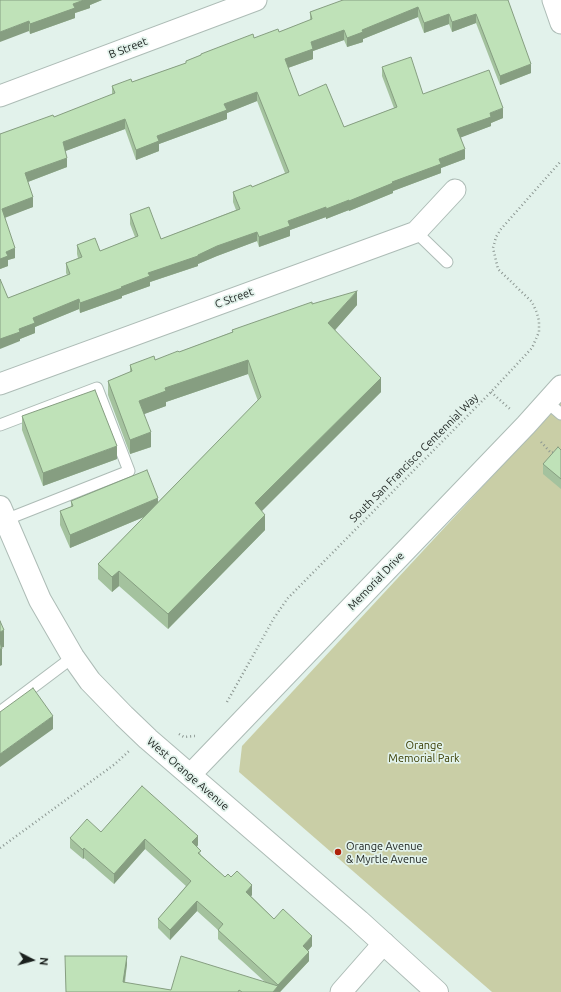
<!DOCTYPE html>
<style>
body{margin:0}
#map{position:relative;width:561px;height:992px;overflow:hidden;background:#e2f2eb;font-family:Ubuntu,sans-serif}
canvas{display:block}
.north{position:absolute;left:12px;top:940px;width:40px;height:40px;-webkit-text-stroke:3px #e2f2eb;paint-order:stroke;rotate:96deg;font-size:11px;font-weight:700;line-height:16px;text-align:center;color:#1b211e}
.north::after{content:'';display:block;margin:auto;width:14px;height:18px;background:#1b211e;clip-path:polygon(50% 0,100% 100%,50% 72%,0 100%)}
</style>
<div id="map">
<canvas width="561" height="992"></canvas>
<div class="north">N</div>
</div>
<script>
const ctx = document.querySelector('canvas').getContext('2d');
ctx.lineJoin = 'round';
function paint(path, color) {
  ctx.fillStyle = color;
  ctx.fill(path, 'evenodd');
}
function poly(rows) {
  const path = new Path2D();
  for (const r of rows) {
    path.moveTo(r[0], r[1]);
    for (let i = 2; i < r.length; i += 2) path.lineTo(r[i], r[i + 1]);
  }
  return path;
}
function stroke(path, color, width, dash) {
  ctx.strokeStyle = color;
  ctx.lineWidth = width;
  ctx.lineCap = dash ? 'butt' : 'round';
  ctx.setLineDash(dash || []);
  ctx.stroke(path);
}
function label(font, color, halo, rows, align = 'center') {
  ctx.font = font + ' Ubuntu,sans-serif';
  ctx.lineWidth = 3.5;
  ctx.setLineDash([]);
  ctx.textBaseline = 'middle';
  ctx.strokeStyle = halo;
  ctx.fillStyle = color;
  for (const [text, x, y, turn = 0] of rows) {
    ctx.save();
    ctx.translate(x, y);
    ctx.rotate((+turn || 0) * Math.PI / 180);
    ctx.textAlign = isNaN(turn) ? turn : align;
    if (halo) ctx.strokeText(text, 0, 0);
    ctx.fillText(text, 0, 0);
    ctx.restore();
  }
}
paint(poly([
 [561,402,561,992,492,992,239,772,242,746]
]), '#c9cea6');
const lane = poly([
 [416,232,447,262],
 [547,402,561,414],
 [0,425,97,388,129,471,5,520],
 [0,712,73,657]
]);
const street = poly([
 [553,0,561,23],
 [0,96,256,0],
 [0,384,416,232,455,190],
 [190,775,526,425,561,386],
 [341,992,384,943]
]);
const secondary = poly([
 [0,507,40,600,73,657,90,681,124,716,148,739,359,921,437,992]
]);
stroke(lane, '#adbcb6', 13);
stroke(street, '#adbcb6', 23);
stroke(secondary, '#adbcb6', 24);
stroke(poly([
 [491,392,510,409],
 [541,442,551,453,561,450],
 [227,702,274,618,288,598,491,392,532,348,539,332,539,321,537,313,532,302,498,269,493,248,496,237,501,229,561,161],
 [179,734,184,737,195,736],
 [0,848,115,764,129,751]
]), '#8c9792', 2.5, [1, 3]);
stroke(lane, '#fff', 11);
stroke(street, '#fff', 21);
stroke(secondary, '#fff', 22);
paint(poly([
 [0,0,102,0,90,5,90,8,75,13,75,18,30,34,29,31],
 [508,0,531,73,500,85,476,23,452,32,449,24,424,33,418,17,363,39,363,42,347,47,344,40,313,51,313,59,288,68,299,96,344,127,394,108,382,76,382,67,423,94,503,118,491,123,491,126,461,137,465,159,441,168,441,173,393,191,393,193,349,211,349,210,326,219,326,217,290,230,290,236,259,247,257,241,217,256,198,264,198,266,150,282,150,286,122,296,122,298,80,313,79,309,35,327,35,333,20,339,20,341,8,298,67,275,66,273,66,263,78,258,77,254,77,245,100,251,135,237,130,224,130,214,161,239,236,210,233,202,233,192,252,187,285,173,257,101,227,113,227,119,159,144,159,151,136,160,125,129,65,151,67,167,28,182,33,207,5,217,15,258,8,260,8,266,0,269,0,134,54,117,112,95,112,86,132,82,186,63,186,61,201,55,201,54,254,38,279,32,310,20,310,12],
 [312,304,357,305,335,330,381,392,261,511,265,530,168,629,119,586,112,592,98,579,98,564,144,517,70,548,60,525,60,511,71,507,71,501,158,502,258,401,248,374,166,402,166,406,144,414,151,447,130,454,108,395,108,381,130,372,130,365,155,360,179,352,232,332,232,330],
 [22,416,117,459,43,486,22,430],
 [561,450,561,489,543,474,543,464],
 [101,832,198,845,197,847,201,855,225,877,252,895,251,896,274,919,312,946,308,951,309,961,280,992,66,992,127,964,125,983,171,990,265,982,218,939,218,930,197,911,170,940,158,928,158,919,186,886,145,849,114,884,84,858,83,859,70,848,70,838]
]), '#a4c29e');
paint(poly([
 [84,0,102,0,90,5,90,8,75,13,75,18,30,34,30,24,73,4],
 [418,7,418,17,363,39,363,42,347,47,347,38,362,30],
 [449,14,449,24,424,33,424,23],
 [476,14,476,23,452,32,452,22],
 [29,21,29,31,0,42,0,32],
 [344,30,344,40,313,51,313,59,285,69,285,59,311,42],
 [531,64,531,73,500,85,500,76],
 [257,92,257,101,227,113,227,119,159,144,159,151,136,160,136,150,157,136,224,104],
 [503,108,503,118,491,123,491,126,457,139,457,129,490,113],
 [125,119,125,129,63,152,63,142],
 [465,149,465,159,441,168,441,173,393,191,393,193,349,211,349,201,439,159],
 [67,158,67,167,25,183,25,173],
 [33,197,33,207,2,219,2,209],
 [349,200,349,210,326,219,326,209],
 [326,207,326,217,290,230,290,236,259,247,259,237,288,221],
 [257,232,257,241,217,256,198,264,198,266,150,282,150,286,122,296,122,298,80,313,80,303,121,287,148,273,198,255,217,246],
 [15,248,15,258,8,260,8,266,0,269,0,259,6,252],
 [357,291,357,305,328,338,328,323],
 [79,299,79,309,35,327,35,333,20,339,20,341,0,349,0,339,19,329,33,318],
 [248,360,248,374,166,402,166,406,139,416,139,401,165,388],
 [381,378,381,392,255,518,255,503],
 [151,432,151,447,130,454,130,440],
 [117,446,117,459,43,486,43,473],
 [158,498,158,511,70,548,70,535],
 [265,515,265,530,168,629,168,614],
 [119,571,119,586,112,592,112,577],
 [4,630,4,647,0,648,0,632],
 [0,649,2,649,2,665,0,666],
 [53,716,53,729,0,767,0,754],
 [198,836,198,845,192,852,192,842],
 [145,839,145,849,114,884,114,874],
 [84,848,84,858,83,859,83,850],
 [252,885,252,895,246,902,246,892],
 [197,901,197,911,170,940,170,930],
 [312,936,312,946,303,956,303,946],
 [309,952,309,961,280,992,278,992,278,985],
 [127,956,127,964,123,991,123,982],
 [278,986,278,992,273,992]
]), '#869e81');
const building = poly([
 [0,0,84,0,73,4,75,8,30,24,29,21,0,32,0,0],
 [343,0,508,0,531,64,500,76,476,14,452,22,449,14,424,23,418,7,362,30,363,32,347,38,344,30,311,42,313,49,285,59,299,96,326,84,344,127,397,107,382,67,411,57,423,94,489,70,503,108,490,113,491,117,457,129,465,149,439,159,441,164,392,182,393,183,349,201,349,200,326,209,326,207,288,221,290,226,259,237,257,232,217,246,198,255,198,256,148,273,150,276,121,287,122,288,80,303,79,299,33,318,35,323,19,329,20,332,0,339,0,279,8,298,70,274,66,263,82,257,77,245,95,238,100,251,138,236,130,214,149,207,161,239,240,209,233,192,251,185,252,187,289,172,257,92,224,104,227,110,157,136,159,141,136,150,125,119,63,142,67,158,25,173,33,197,2,209,15,248,6,252,8,256,0,259,0,134,53,115,54,117,115,93,112,86,131,79,132,82,186,63,186,61,201,55,201,54,253,34,254,38,278,29,279,32,312,19,310,12,343,0],
 [357,291,328,323,381,378,255,503,265,515,168,614,119,571,112,577,98,564,261,397,248,360,165,388,166,391,139,401,151,432,130,440,108,381,132,371,130,365,154,356,155,360,178,351,179,352,233,332,232,330,312,302,312,304,357,291],
 [95,390,117,446,43,473,22,416,95,390],
 [558,447,561,450,561,479,543,464,558,447],
 [147,470,158,498,70,535,60,511,73,506,71,501,147,470],
 [0,621,4,630,0,632,0,621],
 [0,642,2,649,0,649,0,642],
 [33,688,53,716,0,754,0,712,33,688],
 [142,786,198,836,192,842,201,851,198,853,225,877,228,874,231,877,237,871,252,885,246,892,274,919,283,909,312,936,303,946,309,952,278,985,218,930,223,924,197,901,170,930,158,919,191,881,145,839,114,874,84,848,83,850,70,838,87,819,101,832,142,786],
 [65,956,127,956,123,982,171,990,181,956,278,986,273,992,242,992,239,990,238,992,66,992,65,956]
]);
paint(building, '#bfe2b8');
stroke(building, '#869e81', 1);
for (const [x, y, r, color] of [
 [338,852,4,"#af2109"]
]) {
  const dot = new Path2D();
  dot.arc(x, y, r, 0, 2 * Math.PI);
  ctx.fillStyle = color;
  ctx.fill(dot);
  stroke(dot, '#e2f2eb', 1.5);
}
label('11px', '#1b211e', '#e2f2eb', [
 ["B Street",128,48,-21],
 ["C Street",234,298,-20],
 ["South San Francisco Centennial Way",414,458,-45],
 ["Memorial Drive",376,581,-46],
 ["West Orange Avenue",188,774,41]
]);
label('11px', '#383c00', '#e2f2eb', [
 ["Orange",424,745],
 ["Memorial Park",424,758]
]);
label('11px', '#1b211e', '#e2f2eb', [
 ["Orange Avenue",346,846],
 ["& Myrtle Avenue",346,859]
], 'left');
</script>
